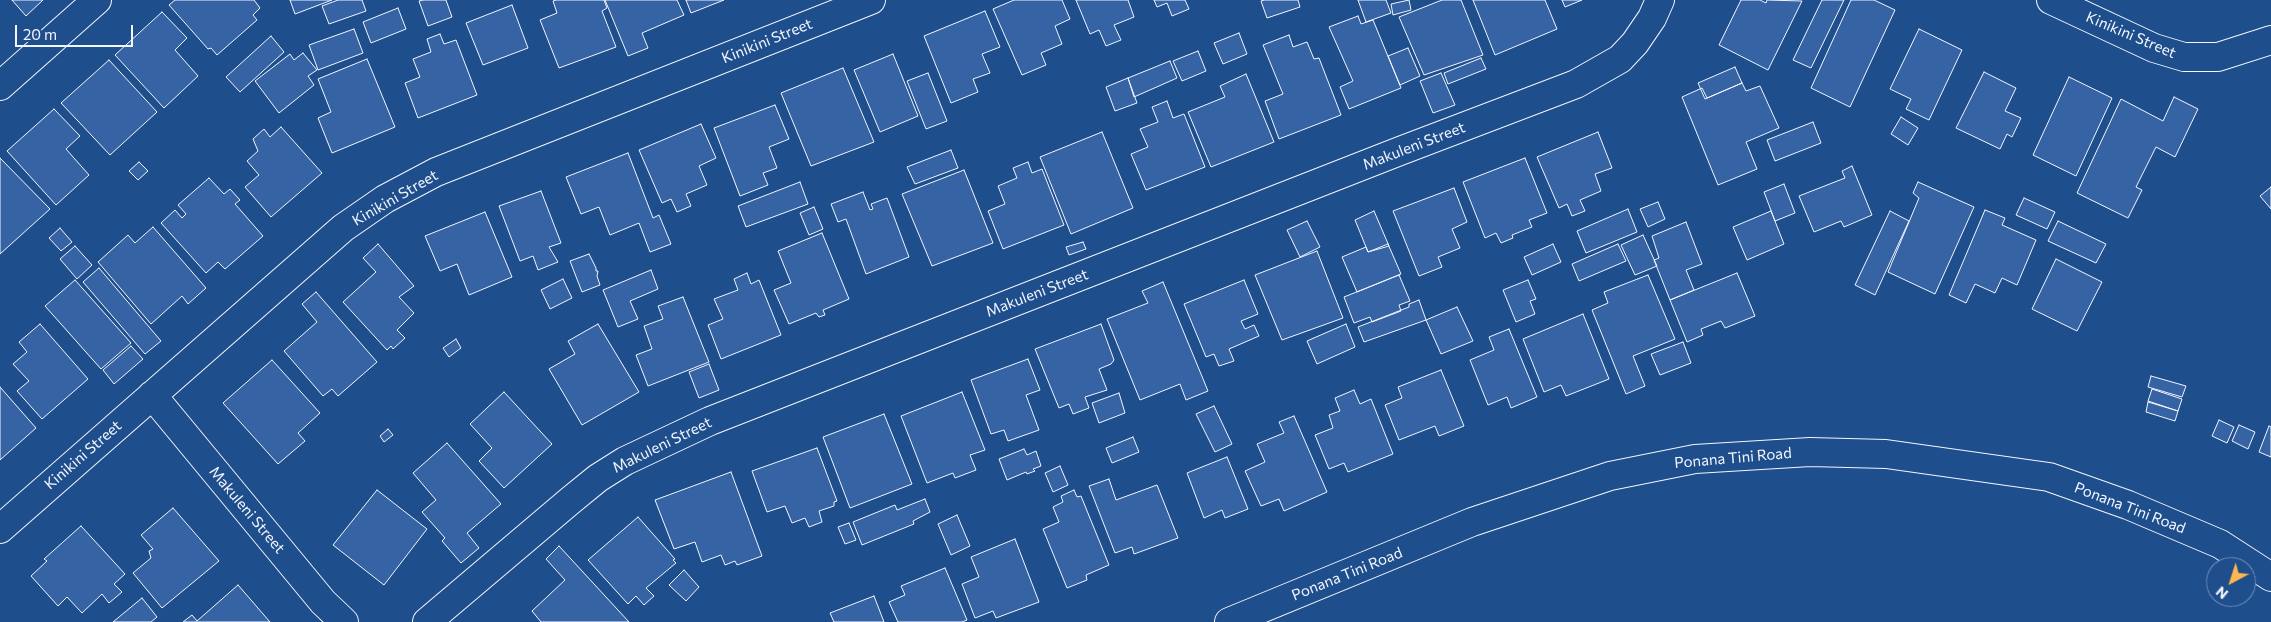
<!DOCTYPE html>
<style>
body{margin:0}
#map{position:relative;width:2271px;height:622px;overflow:hidden;background:#1f4e8c;font-family:Commissioner,sans-serif}
canvas{display:block}
.north{position:absolute;left:2206px;top:557px;width:50px;height:50px;box-sizing:border-box;background:#1f4e8c;border:1px solid #7391ba;border-radius:50%;rotate:220deg;font-size:14px;font-weight:700;line-height:20px;text-align:center;color:#f2f6ff}
.north::after{content:'';display:block;margin:auto;width:18px;height:22px;background:#ffb74d;clip-path:polygon(50% 0,100% 100%,50% 72%,0 100%)}
.scale{position:absolute;left:15px;top:25px;width:118px;height:22px;box-sizing:border-box;border:2px solid #f2f6ff;border-top:0;padding-left:6px;font-size:15px;line-height:18px;white-space:nowrap;color:#f2f6ff;-webkit-text-stroke:4px #1f4e8c;paint-order:stroke}
</style>
<div id="map">
<canvas width="2271" height="622"></canvas>
<div class="north">N</div>
<div class="scale">20 m</div>
</div>
<script>
const ctx = document.querySelector('canvas').getContext('2d');
ctx.lineJoin = 'round';
function paint(path, color) {
  ctx.fillStyle = color;
  ctx.fill(path, 'evenodd');
}
function poly(rows) {
  const path = new Path2D();
  for (const r of rows) {
    path.moveTo(r[0], r[1]);
    for (let i = 2; i < r.length; i += 2) path.lineTo(r[i], r[i + 1]);
  }
  return path;
}
function stroke(path, color, width, dash) {
  ctx.strokeStyle = color;
  ctx.lineWidth = width;
  ctx.lineCap = dash ? 'butt' : 'round';
  ctx.setLineDash(dash || []);
  ctx.stroke(path);
}
function label(font, color, halo, rows, align = 'center') {
  ctx.font = font + ' Commissioner,sans-serif';
  ctx.lineWidth = 4;
  ctx.setLineDash([]);
  ctx.textBaseline = 'middle';
  ctx.strokeStyle = halo;
  ctx.fillStyle = color;
  for (const [text, x, y, turn = 0] of rows) {
    ctx.save();
    ctx.translate(x, y);
    ctx.rotate((+turn || 0) * Math.PI / 180);
    ctx.textAlign = isNaN(turn) ? turn : align;
    if (halo) ctx.strokeText(text, 0, 0);
    ctx.fillText(text, 0, 0);
    ctx.restore();
  }
}
const building = poly([
 [12,0,43,0,26,16,12,0],
 [175,0,254,0,260,8,253,15,257,20,217,55,211,48,208,49,169,5,175,0],
 [290,0,332,0,295,14,290,0],
 [338,0,362,0,366,11,329,24,322,6,338,0],
 [423,0,446,0,452,17,428,26,419,1,423,0],
 [556,0,604,0,607,8,602,11,616,47,559,68,540,20,557,13,553,1,556,0],
 [605,0,677,0,684,15,642,33,648,48,628,56,605,0],
 [686,0,724,0,691,13,686,0],
 [1014,0,1062,0,1070,19,1055,26,1062,44,1041,53,1046,65,1022,75,993,9,1014,0],
 [1076,0,1128,0,1134,17,1114,25,1121,40,1106,46,1099,30,1090,34,1076,0],
 [1154,0,1185,0,1189,9,1172,16,1167,3,1157,7,1154,0],
 [1264,0,1298,0,1300,7,1267,18,1261,1,1264,0],
 [1358,0,1386,0,1391,13,1366,22,1358,0],
 [1409,0,1411,10,1393,15,1391,4,1409,0],
 [1442,0,1461,0,1483,55,1424,75,1399,17,1442,0],
 [1473,0,1545,0,1557,29,1495,55,1473,0],
 [1562,0,1582,0,1565,7,1562,0],
 [1741,0,1760,0,1766,3,1767,0,1802,1,1768,70,1719,45,1741,0],
 [1822,0,1844,0,1811,68,1793,60,1822,0],
 [1851,0,1874,0,1895,10,1850,107,1811,88,1851,0],
 [512,5,528,48,483,65,466,23,512,5],
 [398,8,406,29,371,43,363,22,398,8],
 [985,11,1000,47,982,54,990,73,973,79,978,92,951,103,924,36,985,11],
 [162,12,187,38,175,50,198,76,164,108,115,55,162,12],
 [1358,16,1361,24,1373,20,1401,88,1349,109,1340,87,1353,81,1329,27,1358,16],
 [354,29,363,53,318,70,309,45,354,29],
 [1919,29,1962,50,1929,120,1906,109,1911,99,1890,89,1919,29],
 [1239,33,1247,54,1223,64,1214,43,1239,33],
 [440,34,444,44,456,40,477,95,418,118,405,83,420,77,413,59,431,52,427,39,440,34],
 [1289,35,1293,47,1307,42,1314,59,1319,58,1341,115,1279,139,1265,101,1283,94,1263,45,1289,35],
 [271,36,284,52,240,92,226,77,271,36],
 [1408,48,1420,76,1400,85,1388,56,1408,48],
 [1198,51,1206,71,1182,81,1173,61,1198,51],
 [303,53,317,70,308,76,314,85,279,113,255,81,290,54,294,60,303,53],
 [893,54,918,116,880,132,854,70,893,54],
 [1481,58,1486,69,1448,84,1444,73,1481,58],
 [367,59,395,127,332,153,318,118,331,112,318,79,367,59],
 [109,60,157,112,110,155,61,103,109,60],
 [1170,61,1177,78,1134,97,1128,78,1170,61],
 [1735,67,1742,83,1705,99,1698,83,1735,67],
 [843,68,874,142,811,166,781,93,843,68],
 [1984,72,2016,88,2005,111,2021,118,2012,137,2007,134,2000,149,1956,128,1984,72],
 [928,73,947,121,926,129,907,81,928,73],
 [1441,73,1455,105,1433,113,1420,81,1441,73],
 [1246,74,1274,142,1211,167,1188,112,1225,97,1220,86,1246,74],
 [2069,77,2112,98,2076,176,2033,155,2069,77],
 [1128,78,1137,103,1115,111,1106,87,1128,78],
 [1742,83,1746,91,1760,86,1779,128,1746,142,1757,169,1718,185,1682,97,1702,88,1707,98,1742,83],
 [2174,97,2198,109,2175,157,2156,147,2136,187,2142,190,2128,218,2077,193,2121,99,2163,121,2174,97],
 [1167,101,1173,118,1184,114,1205,167,1146,190,1131,154,1148,147,1140,129,1158,122,1152,107,1167,101],
 [775,105,789,139,769,147,777,168,763,173,768,185,740,196,714,128,775,105],
 [54,109,80,136,66,149,89,175,56,205,7,151,54,109],
 [1901,117,1918,128,1908,145,1891,134,1901,117],
 [1813,122,1821,143,1775,161,1767,140,1813,122],
 [701,124,716,158,699,166,707,185,686,194,691,206,677,212,671,199,662,203,639,150,701,124],
 [281,127,322,173,271,217,245,187,259,175,247,161,258,151,253,139,264,129,270,137,281,127],
 [1102,132,1133,208,1071,234,1040,157,1102,132],
 [1598,132,1612,168,1595,174,1601,191,1580,200,1585,211,1572,216,1567,204,1559,208,1537,157,1598,132],
 [951,150,958,168,915,184,907,167,951,150],
 [628,153,653,218,659,215,671,244,650,252,639,223,610,235,599,207,581,214,566,177,628,153],
 [0,158,50,209,0,254,0,158],
 [1525,158,1547,213,1529,220,1532,227,1512,235,1513,238,1501,243,1496,233,1485,238,1463,182,1525,158],
 [139,162,148,171,138,180,129,171,139,162],
 [1028,162,1032,173,1042,169,1064,225,1003,249,988,211,1005,204,998,186,1017,178,1013,168,1028,162],
 [1852,166,1872,215,1844,227,1841,221,1814,232,1799,196,1845,178,1842,171,1852,166],
 [964,170,993,243,932,266,902,194,964,170],
 [209,178,224,194,230,189,240,200,235,204,263,236,225,269,218,262,206,273,161,223,175,210,182,218,186,214,178,205,209,178],
 [800,182,808,204,746,227,738,206,800,182],
 [1918,182,1974,207,1935,294,1888,272,1919,198,1913,193,1918,182],
 [1784,184,1795,213,1775,221,1764,192,1784,184],
 [2271,187,2271,209,2260,196,2271,187],
 [1454,188,1467,222,1452,229,1460,248,1438,257,1442,267,1419,276,1393,211,1454,188],
 [541,191,561,243,549,247,558,262,538,270,533,256,520,261,499,206,541,191],
 [863,192,870,210,873,209,871,204,887,198,909,257,866,274,846,219,838,222,831,204,863,192],
 [2024,198,2055,212,2047,229,2016,215,2024,198],
 [1658,202,1665,219,1648,227,1640,209,1658,202],
 [814,207,823,229,809,235,800,213,814,207],
 [1628,209,1637,232,1586,253,1577,231,1628,209],
 [1985,210,2005,218,2002,225,2036,240,2017,285,2002,278,1995,293,1975,284,1966,303,1949,295,1985,210],
 [1374,211,1389,246,1368,252,1355,220,1374,211],
 [1771,211,1784,244,1747,260,1733,227,1771,211],
 [1890,211,1909,221,1875,295,1855,285,1890,211],
 [485,212,512,277,469,295,457,264,440,271,425,236,485,212],
 [1307,221,1320,247,1300,257,1287,230,1307,221],
 [2058,221,2106,244,2096,263,2048,241,2058,221],
 [1686,222,1702,264,1686,270,1694,290,1670,300,1654,260,1659,258,1652,236,1686,222],
 [153,227,206,288,188,304,182,296,151,324,98,262,128,235,135,243,153,227],
 [60,228,72,242,61,251,49,238,60,228],
 [822,233,849,299,823,310,825,315,819,317,816,313,789,324,774,290,791,283,778,251,822,233],
 [1643,235,1657,266,1635,275,1621,245,1643,235],
 [1083,242,1086,249,1069,255,1066,247,1083,242],
 [378,244,414,286,399,297,414,313,397,330,405,338,393,349,391,346,387,350,343,302,376,272,363,258,378,244],
 [1388,244,1401,274,1357,292,1342,257,1366,247,1368,252,1388,244],
 [1553,244,1561,262,1532,275,1524,257,1553,244],
 [1618,244,1626,261,1579,281,1572,264,1618,244],
 [75,246,92,265,77,279,60,259,75,246],
 [1317,251,1343,318,1282,340,1255,275,1317,251],
 [589,254,596,268,596,271,598,271,597,276,600,285,582,292,570,261,589,254],
 [2056,259,2102,282,2077,331,2032,309,2056,259],
 [99,268,161,341,145,354,83,282,99,268],
 [651,270,658,289,630,301,638,319,618,327,603,290,651,270],
 [747,273,751,284,759,280,781,335,721,359,708,325,723,319,714,299,738,290,734,279,747,273],
 [1737,273,1755,316,1725,328,1721,321,1701,329,1703,335,1687,342,1670,300,1737,273],
 [1399,275,1410,301,1399,305,1401,311,1372,322,1370,317,1354,323,1344,297,1399,275],
 [1648,275,1675,339,1633,356,1645,386,1626,394,1592,310,1608,303,1604,292,1648,275],
 [563,279,572,298,550,309,541,290,563,279],
 [75,280,131,343,101,369,45,306,75,280],
 [1244,280,1258,314,1241,321,1245,329,1254,325,1259,336,1229,349,1234,361,1219,366,1214,354,1206,357,1184,304,1244,280],
 [1528,280,1536,299,1530,301,1535,314,1516,322,1503,290,1528,280],
 [1163,282,1208,391,1186,400,1180,384,1140,400,1107,319,1148,303,1142,291,1163,282],
 [316,292,377,362,338,396,332,389,323,396,284,351,317,322,302,304,316,292],
 [683,297,709,362,648,386,636,355,652,349,644,326,663,319,658,306,683,297],
 [1419,300,1426,320,1364,342,1358,327,1409,307,1409,304,1419,300],
 [1457,307,1473,341,1441,354,1426,320,1457,307],
 [1583,314,1609,379,1566,396,1561,385,1544,392,1523,339,1583,314],
 [40,324,88,379,42,419,17,391,29,381,13,364,27,352,19,342,40,324],
 [598,324,639,392,582,425,549,369,575,354,568,341,598,324],
 [1101,324,1114,360,1111,364,1099,369,1107,390,1085,397,1089,408,1073,414,1069,404,1059,408,1035,349,1101,324],
 [1346,324,1355,347,1317,364,1307,341,1346,324],
 [1509,329,1537,397,1511,408,1507,397,1488,405,1470,360,1494,350,1489,337,1509,329],
 [456,339,461,348,449,357,443,348,456,339],
 [1683,342,1691,363,1660,375,1651,354,1683,342],
 [131,346,143,359,114,384,103,370,131,346],
 [1028,359,1040,390,1026,395,1039,430,1008,441,1004,430,991,434,971,380,1028,359],
 [272,360,320,413,298,433,305,441,278,464,223,403,272,360],
 [709,364,719,390,699,398,689,372,709,364],
 [1441,370,1464,426,1439,436,1435,426,1399,440,1385,405,1402,398,1398,387,1441,370],
 [2151,376,2186,386,2182,397,2148,387,2151,376],
 [0,387,36,428,0,460,0,387],
 [2152,389,2182,399,2178,411,2148,401,2152,389],
 [1354,390,1360,404,1371,399,1393,454,1348,472,1344,463,1329,469,1315,435,1333,428,1329,415,1340,411,1335,398,1354,390],
 [504,392,552,444,504,488,479,461,492,448,470,424,504,392],
 [962,392,985,450,970,455,976,470,955,478,953,473,927,483,901,416,962,392],
 [1119,393,1125,413,1099,423,1092,403,1119,393],
 [2148,402,2178,411,2175,421,2146,412,2148,402],
 [1214,406,1232,444,1215,452,1196,414,1214,406],
 [884,414,912,484,850,508,823,437,884,414],
 [1294,416,1327,492,1284,511,1279,499,1261,506,1245,471,1265,462,1257,444,1284,433,1279,422,1294,416],
 [2219,420,2234,427,2227,443,2212,436,2219,420],
 [2239,425,2255,432,2248,449,2232,441,2239,425],
 [2269,426,2271,427,2271,457,2259,452,2269,426],
 [388,429,393,435,384,442,380,436,388,429],
 [1133,437,1139,452,1112,463,1106,448,1133,437],
 [447,443,501,504,467,533,479,548,461,563,442,541,445,538,422,512,436,500,413,473,447,443],
 [817,448,837,501,834,502,834,506,819,511,822,522,809,527,805,518,792,523,785,506,767,512,752,471,817,448],
 [1024,449,1027,455,1036,451,1041,466,1033,469,1035,471,1027,474,1026,472,1007,480,999,459,1024,449],
 [1227,457,1248,509,1225,518,1222,510,1204,518,1187,473,1227,457],
 [1060,466,1068,485,1053,492,1045,473,1060,466],
 [731,472,762,556,737,565,735,561,725,565,721,555,702,562,695,542,674,549,655,500,731,472],
 [1109,479,1116,500,1157,485,1178,538,1134,554,1132,547,1115,553,1089,486,1109,479],
 [377,490,427,529,384,585,333,545,377,490],
 [1074,490,1077,497,1081,496,1109,565,1086,575,1087,580,1067,588,1043,529,1059,522,1053,507,1063,502,1061,496,1074,490],
 [925,499,930,512,913,521,914,524,862,545,853,522,895,505,897,510,925,499],
 [173,508,219,561,162,608,133,573,151,558,149,551,153,549,141,535,173,508],
 [957,515,970,546,951,555,938,524,957,515],
 [638,517,675,559,673,560,676,563,646,588,654,596,644,605,636,596,628,604,588,560,638,517],
 [849,523,856,540,845,544,838,527,849,523],
 [81,526,125,574,114,584,122,592,109,603,102,594,82,613,67,597,58,606,31,576,47,561,44,559,81,526],
 [1015,539,1039,602,996,618,993,611,975,618,962,584,979,577,971,557,1015,539],
 [559,546,629,622,541,622,532,611,565,580,546,559,559,546],
 [945,568,967,620,962,622,898,622,889,602,905,595,901,586,945,568],
 [684,570,699,587,686,601,669,585,684,570],
 [238,585,270,622,183,622,192,615,197,621,238,585],
 [874,596,884,622,834,622,830,613,874,596],
 [142,598,157,617,151,622,113,622,142,598]
]);
paint(building, '#3563a3');
stroke(building, '#f2f6ff', 1);
const street = poly([
 [2051,0,2154,48,2184,57,2218,57,2271,40],
 [0,86,97,0],
 [152,395,323,602,344,622],
 [0,529,343,228,385,199,436,172,871,0],
 [427,622,571,500,598,478,625,461,710,421,1400,151,1576,84,1620,59,1635,43,1652,18,1660,0]
]);
const secondary = poly([
 [1229,622,1472,522,1610,476,1695,459,1810,452,1886,454,2049,477,2128,505,2220,544,2271,577]
]);
stroke(street, '#f2f6ff', 30);
stroke(secondary, '#f2f6ff', 30);
stroke(street, '#1f4e8c', 28);
stroke(secondary, '#1f4e8c', 28);
label('15px', '#f2f6ff', '#1f4e8c', [
 ["Kinikini Street",2131,35,23],
 ["Kinikini Street",767,41,-22],
 ["Makuleni Street",1414,146,-21],
 ["Kinikini Street",395,198,-30],
 ["Makuleni Street",1037,293,-21],
 ["Makuleni Street",662,445,-26],
 ["Kinikini Street",83,455,-41],
 ["Ponana Tini Road",1733,458,-5],
 ["Ponana Tini Road",2130,508,21],
 ["Makuleni Street",247,510,50],
 ["Ponana Tini Road",1347,574,-22]
]);
</script>
